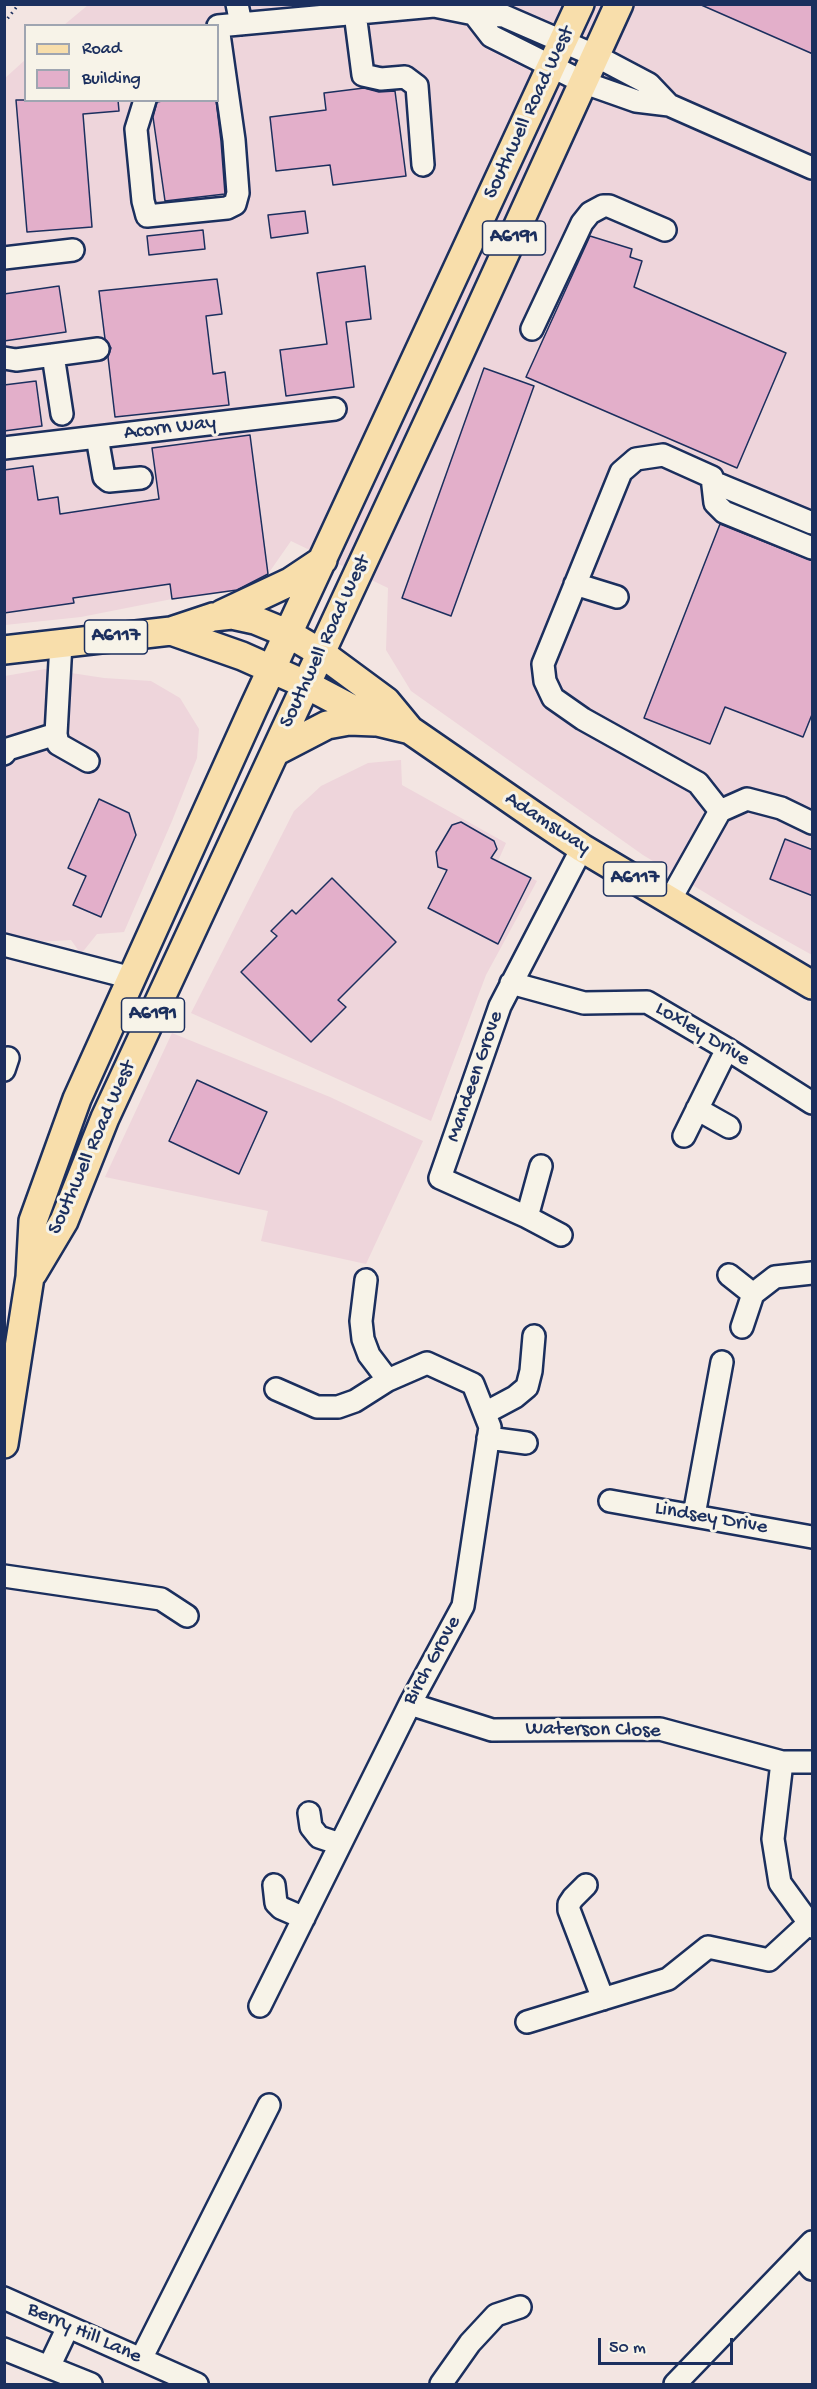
<!DOCTYPE html>
<style>
body{margin:0}
#map{position:relative;width:817px;height:2389px;overflow:hidden;background:#f3e5e2;font-family:"Gochi Hand",sans-serif}
canvas{display:block}
.frame{position:absolute;inset:0;border:6px solid #1b2f5e;pointer-events:none}
.legend{position:absolute;left:24px;top:24px;width:195px;height:78px;box-sizing:border-box;background:#f7f3e8;border:2px solid #9fa5b1;margin:0;padding:8px 10px;list-style:none;font-size:18px;color:#1b2f5e}
.legend li{display:flex;align-items:center;gap:12px;height:30px}
.legend b{width:30px;border:2px solid #9fa5b1}
.scale{position:absolute;left:598px;top:2338px;width:135px;height:27px;box-sizing:border-box;border:3px solid #1b2f5e;border-top:0;padding-left:8px;font-size:18px;line-height:21px;white-space:nowrap;color:#1b2f5e;-webkit-text-stroke:4px #f7f3e8;paint-order:stroke}
</style>
<div id="map">
<canvas width="817" height="2389"></canvas>
<div class="frame"></div>
<ul class="legend">
<li><b style="height:8px;background:#f8deab"></b>Road</li>
<li><b style="height:16px;background:#e3afca"></b>Building</li>
</ul>
<div class="scale">50 m</div>
</div>
<script>
const ctx = document.querySelector('canvas').getContext('2d');
ctx.lineJoin = 'round';
function paint(path, color) {
  ctx.fillStyle = color;
  ctx.fill(path, 'evenodd');
}
function poly(rows) {
  const path = new Path2D();
  for (const r of rows) {
    path.moveTo(r[0], r[1]);
    for (let i = 2; i < r.length; i += 2) path.lineTo(r[i], r[i + 1]);
  }
  return path;
}
function stroke(path, color, width, dash) {
  ctx.strokeStyle = color;
  ctx.lineWidth = width;
  ctx.lineCap = dash ? 'butt' : 'round';
  ctx.setLineDash(dash || []);
  ctx.stroke(path);
}
function label(font, color, halo, rows, align = 'center') {
  ctx.font = font + ' "Gochi Hand",sans-serif';
  ctx.lineWidth = 6;
  ctx.setLineDash([]);
  ctx.textBaseline = 'middle';
  ctx.strokeStyle = halo;
  ctx.fillStyle = color;
  for (const [text, x, y, turn = 0] of rows) {
    ctx.save();
    ctx.translate(x, y);
    ctx.rotate((+turn || 0) * Math.PI / 180);
    ctx.textAlign = isNaN(turn) ? turn : align;
    if (halo) ctx.strokeText(text, 0, 0);
    ctx.fillText(text, 0, 0);
    ctx.restore();
  }
}
paint(poly([
 [88,5,812,5,812,955,755,923,643,855,411,691,386,650,388,588,291,541,268,574,247,588,172,599,81,617,5,625,4,79,25,60,26,100,218,100,218,26,64,25],
 [45,669,104,678,151,681,180,698,199,729,197,758,172,821,124,932,97,934,81,954,71,940,38,942,5,935,5,676],
 [401,760,402,785,506,843,498,861,537,881,486,975,431,1121,191,1013,294,811,321,786,368,763],
 [172,1033,330,1097,423,1141,366,1264,261,1241,268,1211,105,1177]
]), '#eed5db');
const building = poly([
 [699,4,813,4,813,54,699,4],
 [364,88,379,92,395,91,406,176,333,185,330,165,276,171,270,117,326,110,324,93,364,88],
 [16,100,118,100,119,111,83,114,92,227,27,232,16,100],
 [167,100,216,100,221,141,225,194,165,201,153,117,157,102,167,100],
 [305,211,308,233,271,238,268,215,305,211],
 [203,230,205,249,149,255,147,236,203,230],
 [590,236,632,249,630,257,642,261,634,287,786,353,737,468,526,377,590,236],
 [365,266,371,319,346,322,354,387,286,396,280,350,327,344,317,273,365,266],
 [217,279,222,314,206,316,213,374,225,372,229,405,115,417,108,357,111,348,105,339,99,291,217,279],
 [59,286,66,332,4,341,4,294,59,286],
 [484,368,534,386,451,616,402,598,484,368],
 [36,381,42,426,4,431,4,385,36,381],
 [250,435,268,574,237,590,172,599,170,584,73,598,74,603,4,613,4,470,33,466,38,500,58,497,60,514,159,499,152,448,250,435],
 [720,524,813,561,813,712,803,737,725,707,710,744,644,718,720,524],
 [99,799,129,813,136,835,101,917,73,905,86,876,68,868,99,799],
 [461,822,494,841,497,849,491,858,531,878,498,944,428,908,447,870,438,867,436,852,452,825,461,822],
 [785,839,813,850,813,896,770,879,785,839],
 [332,878,396,942,338,1000,346,1007,311,1042,241,972,277,936,271,931,292,910,296,914,332,878],
 [197,1080,267,1112,239,1174,169,1141,197,1080]
]);
paint(building, '#e3afca');
stroke(building, '#1b2f5e', 1.5);
const minor = poly([
 [237,4,241,24],
 [355,13,363,75,381,79,405,77,417,86,423,165],
 [474,14,491,36,585,83,636,101,669,105,812,168],
 [218,26,434,6,474,14,504,16,596,56,649,84,669,105],
 [145,100,136,129,143,201,147,216,227,208,235,204,238,193,234,140,218,27],
 [4,258,73,250],
 [532,329,582,223,590,213,603,206,609,206,665,230],
 [53,355,62,414],
 [4,358,16,360,98,349],
 [97,437,104,477,109,481,141,478],
 [4,448,335,409],
 [713,482,812,523],
 [575,584,617,597],
 [61,643,56,734,58,744,88,761],
 [4,754,8,749,56,734],
 [720,811,698,783,583,719,553,698,545,681,543,664,621,472,636,459,663,455,712,477,715,503,724,512,812,548],
 [670,900,720,811,747,799,781,808,812,823],
 [4,945,132,978],
 [511,983,584,1003,647,1002,727,1049,812,1103],
 [4,1070,8,1058],
 [697,1109,729,1127],
 [684,1136,727,1049],
 [541,1166,527,1217,440,1178,500,1006,582,848],
 [527,1217,561,1235],
 [729,1275,753,1294,775,1277,812,1273],
 [366,1280,361,1321,363,1339,369,1355,388,1380],
 [742,1327,753,1294],
 [485,1413,515,1397,527,1387,531,1371,534,1336],
 [488,1438,526,1443],
 [610,1501,812,1537],
 [694,1515,722,1362],
 [4,1576,161,1599,187,1616],
 [410,1704,492,1730,660,1729,782,1762,812,1762],
 [782,1762,773,1839,780,1883,812,1927],
 [309,1813,311,1827,319,1837,340,1844],
 [274,1885,276,1903,281,1908,304,1918],
 [586,1885,573,1898,569,1904,569,1910,603,1999],
 [260,2006,410,1704,463,1606,490,1427,473,1384,427,1363,388,1380,355,1401,338,1407,317,1407,276,1389],
 [527,2022,668,1979,708,1947,769,1960,808,1924],
 [800,2255,812,2269],
 [4,2298,197,2384],
 [4,2349,91,2384],
 [141,2359,269,2105],
 [49,2367,68,2327],
 [441,2384,470,2343,496,2315,520,2307],
 [675,2384,812,2242]
]);
const major = poly([
 [222,614,290,582,323,560],
 [171,631,242,656,307,685,377,722,410,730],
 [4,650,171,631,213,617,232,615,255,620,289,634,321,653,386,701,410,730,536,817,582,848,812,985],
 [275,752,327,725,349,721,375,722],
 [33,1273,64,1221,105,1118,442,392,619,4],
 [4,1444,30,1277,33,1221,77,1099,253,709,580,4]
]);
stroke(minor, '#1b2f5e', 26);
stroke(major, '#1b2f5e', 32);
stroke(poly([
 [4,23,19,4]
]), '#1b2f5e', 3, [1.5, 4.5]);
stroke(minor, '#f7f3e8', 21);
stroke(major, '#f8deab', 27);
for (const [x, y, w] of [
 [514,238,63],
 [116,637,63],
 [635,879,63],
 [153,1015,63]
]) {
  const box = new Path2D();
  box.roundRect(x - w / 2, y - 17, w, 34, 4.5);
  ctx.fillStyle = '#f7f3e8';
  ctx.fill(box);
  stroke(box, '#1b2f5e', 1.5);
}
label('bold 20px', '#1b2f5e', null, [
 ["A6191",514,238],
 ["A6117",116,637],
 ["A6117",635,879],
 ["A6191",153,1015]
]);
label('21px', '#1b2f5e', '#f7f3e8', [
 ["Southwell Road West",530,113,-65],
 ["Acorn Way",170,429,-7],
 ["Southwell Road West",326,642,-65],
 ["Adamsway",547,824,33],
 ["Loxley Drive",702,1035,31],
 ["Mandeen Grove",476,1077,-71],
 ["Southwell Road West",93,1148,-66],
 ["Lindsey Drive",711,1519,10],
 ["Birch Grove",433,1661,-61],
 ["Waterson Close",593,1731,1],
 ["Berry Hill Lane",84,2334,24]
]);
</script>
